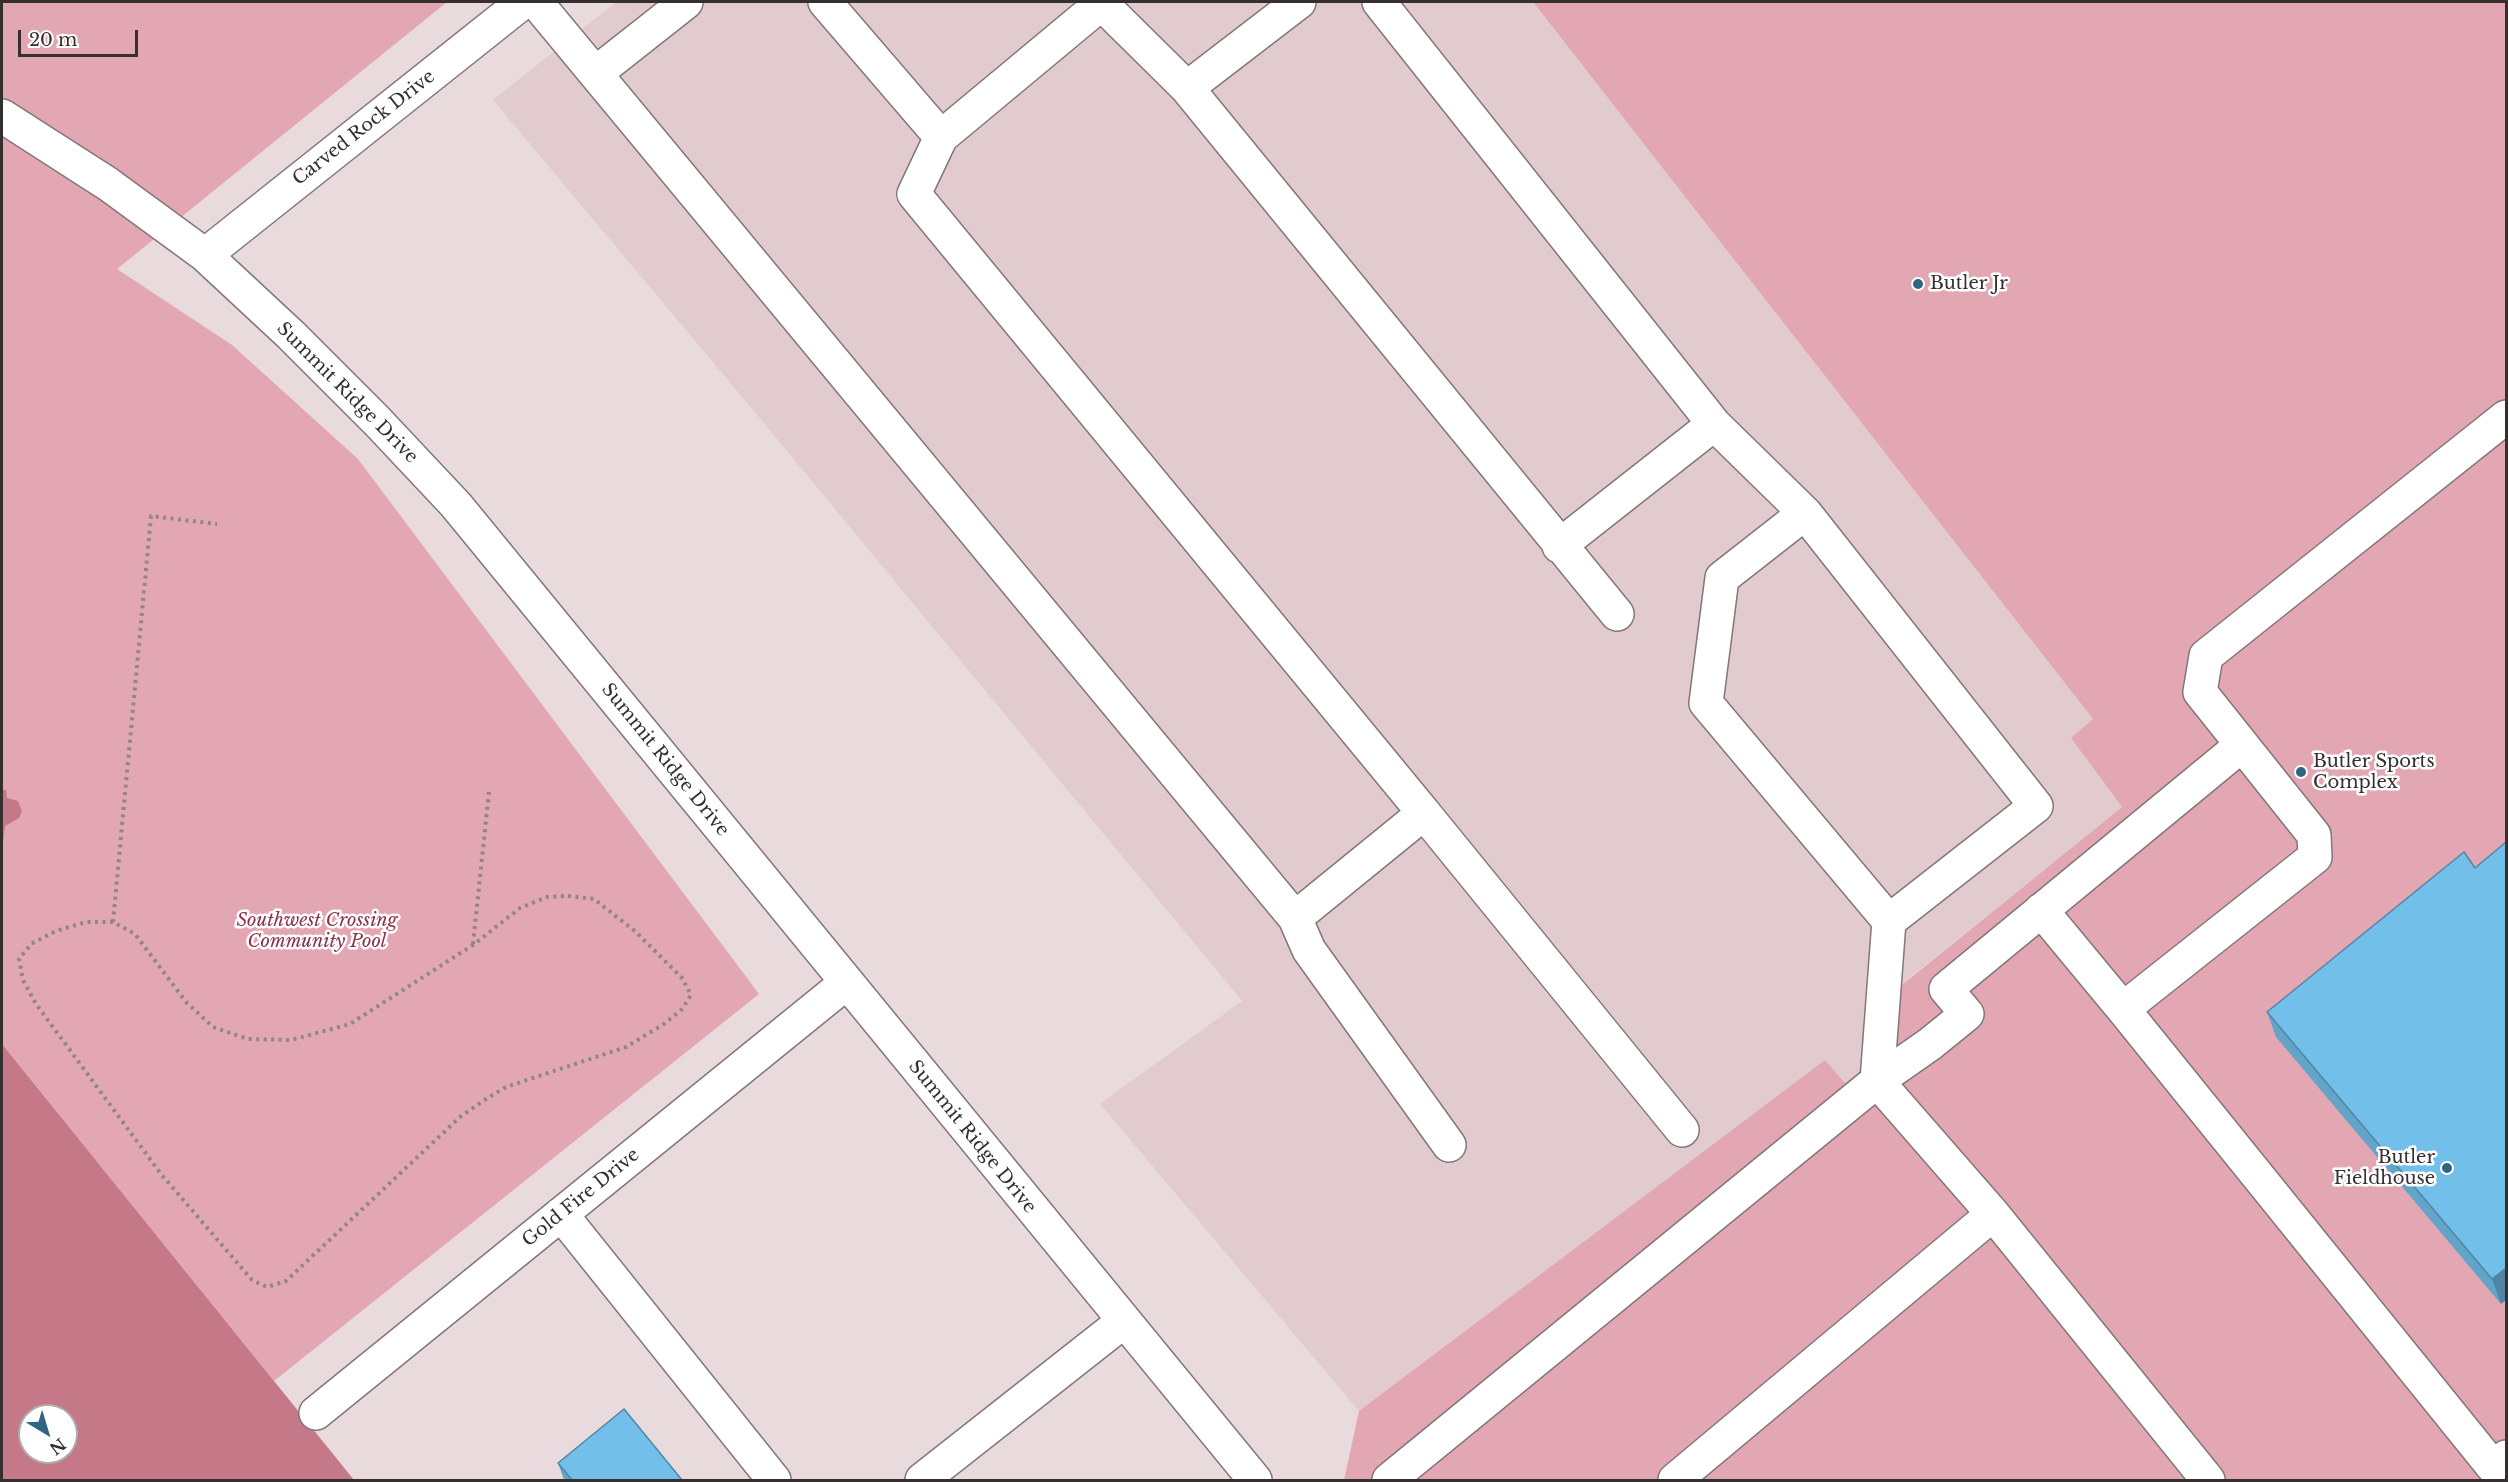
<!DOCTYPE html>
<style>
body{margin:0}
#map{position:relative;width:2508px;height:1482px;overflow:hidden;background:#e9dadd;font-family:"Libre Baskerville",serif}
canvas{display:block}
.frame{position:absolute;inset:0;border:3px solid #352f30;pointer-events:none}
.north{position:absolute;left:18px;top:1404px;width:60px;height:60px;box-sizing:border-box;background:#fff;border:2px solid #aeacac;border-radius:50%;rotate:142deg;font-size:16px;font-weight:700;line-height:24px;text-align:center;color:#352f30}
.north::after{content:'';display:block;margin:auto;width:21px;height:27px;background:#306581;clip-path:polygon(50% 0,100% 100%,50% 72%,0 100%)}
.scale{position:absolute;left:18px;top:30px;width:120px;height:27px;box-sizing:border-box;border:3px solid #352f30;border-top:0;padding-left:8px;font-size:18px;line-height:21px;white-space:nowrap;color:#352f30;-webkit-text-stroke:4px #fff;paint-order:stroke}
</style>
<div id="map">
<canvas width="2508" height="1482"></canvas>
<div class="frame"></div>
<div class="north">N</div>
<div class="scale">20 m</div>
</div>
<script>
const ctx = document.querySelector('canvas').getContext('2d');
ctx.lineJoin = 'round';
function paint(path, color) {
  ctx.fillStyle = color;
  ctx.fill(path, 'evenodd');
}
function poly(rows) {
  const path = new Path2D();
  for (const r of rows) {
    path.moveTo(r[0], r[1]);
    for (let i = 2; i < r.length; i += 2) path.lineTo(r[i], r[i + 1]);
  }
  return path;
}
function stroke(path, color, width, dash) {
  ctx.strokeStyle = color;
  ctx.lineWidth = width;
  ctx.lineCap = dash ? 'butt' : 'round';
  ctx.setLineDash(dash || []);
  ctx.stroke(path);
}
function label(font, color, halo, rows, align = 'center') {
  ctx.font = font + ' "Libre Baskerville",serif';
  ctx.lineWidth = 5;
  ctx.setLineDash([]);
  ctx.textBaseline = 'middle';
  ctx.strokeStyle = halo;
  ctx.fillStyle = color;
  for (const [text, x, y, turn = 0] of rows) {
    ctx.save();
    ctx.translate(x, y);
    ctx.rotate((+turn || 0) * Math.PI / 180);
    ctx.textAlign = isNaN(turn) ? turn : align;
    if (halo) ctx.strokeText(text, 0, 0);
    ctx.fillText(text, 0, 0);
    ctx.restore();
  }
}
paint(poly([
 [616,2,1533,2,2094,719,2071,738,2122,807,1892,992,1893,1045,1845,1083,1825,1061,1359,1411,1100,1104,1242,1001,763,422,493,100]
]), '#e2cbce');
paint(poly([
 [2,2,447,2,117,269,232,345,358,459,759,994,274,1381,2,1044],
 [1533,2,2506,2,2506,1480,1344,1480,1359,1411,1825,1060,1845,1083,1893,1045,1892,993,2122,807,2071,738,2093,719]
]), '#e2a7b2');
paint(poly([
 [2,790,6,790,7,798,18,801,22,811,19,818,5,826,2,850],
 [2,1044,274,1381,354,1480,2,1480],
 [30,1416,66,1416,66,1452,30,1452]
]), '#c57888');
const minor = poly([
 [536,2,1295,918,1424,813,914,194,941,137],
 [825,2,941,137,1102,3],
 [1100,2,1187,88,1617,614],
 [1379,2,1714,424,1805,513,2036,806,1889,921,1877,1081,1993,1214,2208,1480],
 [596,73,686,2],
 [1187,88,1299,2],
 [2,116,108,184,205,255,291,335,377,421,456,505,1255,1480],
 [205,255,523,2],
 [2506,417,2206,656,2200,692,2314,835,2315,857,2123,1009,2493,1467,2506,1457],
 [1805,513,1722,578,1706,703,1889,921],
 [1559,546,1714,424],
 [1424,813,1682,1130],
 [2041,910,2123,1009],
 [1295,918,1309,950,1449,1145],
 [561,1214,774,1480],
 [316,1413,846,983],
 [922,1480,1124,1321],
 [1389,1480,1877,1081,1930,1044,1967,1014,1946,989,2242,745],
 [1675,1480,1993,1214]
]);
stroke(minor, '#837678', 36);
stroke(poly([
 [568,896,594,899,636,932,682,978,691,995,682,1009,664,1024,626,1047,506,1087,486,1099,460,1117,286,1281,267,1287,252,1280,161,1174,36,1004,23,980,19,959,31,944,56,931,86,922,113,922,135,934,186,1002,213,1027,248,1039,291,1040,350,1024,473,945,520,908,547,897,568,896],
 [113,922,151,516,217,524],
 [473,944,489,792]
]), '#908587', 4, [3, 4.5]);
stroke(minor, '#fff', 33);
paint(poly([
 [2475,868,2501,1304,2276,1037,2267,1012],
 [558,1463,682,1480,564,1480]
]), '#62a5c9');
paint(poly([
 [2506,1268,2506,1300,2501,1304,2492,1279]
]), '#5086a4');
const building = poly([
 [2506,842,2506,1268,2492,1279,2267,1012,2464,852,2475,868,2506,842],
 [624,1409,682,1480,572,1480,558,1463,624,1409]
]);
paint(building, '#72c0ea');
stroke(building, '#5086a4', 1.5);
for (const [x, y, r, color] of [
 [1918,284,6,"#306581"],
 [2301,772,6,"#306581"],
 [2447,1168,6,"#306581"]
]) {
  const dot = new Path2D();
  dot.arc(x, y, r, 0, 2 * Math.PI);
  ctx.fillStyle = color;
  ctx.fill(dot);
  stroke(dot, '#fff', 2);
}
label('18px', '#352f30', '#fff', [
 ["Carved Rock Drive",364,128,-38],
 ["Summit Ridge Drive",347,393,45],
 ["Summit Ridge Drive",665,760,51],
 ["Summit Ridge Drive",972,1137,51],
 ["Gold Fire Drive",581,1198,-39]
]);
label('18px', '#352f30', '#fff', [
 ["Butler Jr",1930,284],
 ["Butler Sports",2313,762],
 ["Complex",2313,783],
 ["Butler",2435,1158,"right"],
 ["Fieldhouse",2435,1179,"right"]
], 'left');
label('italic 18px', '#8e314b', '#fff', [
 ["Southwest Crossing",317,921],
 ["Community Pool",317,942]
]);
</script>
